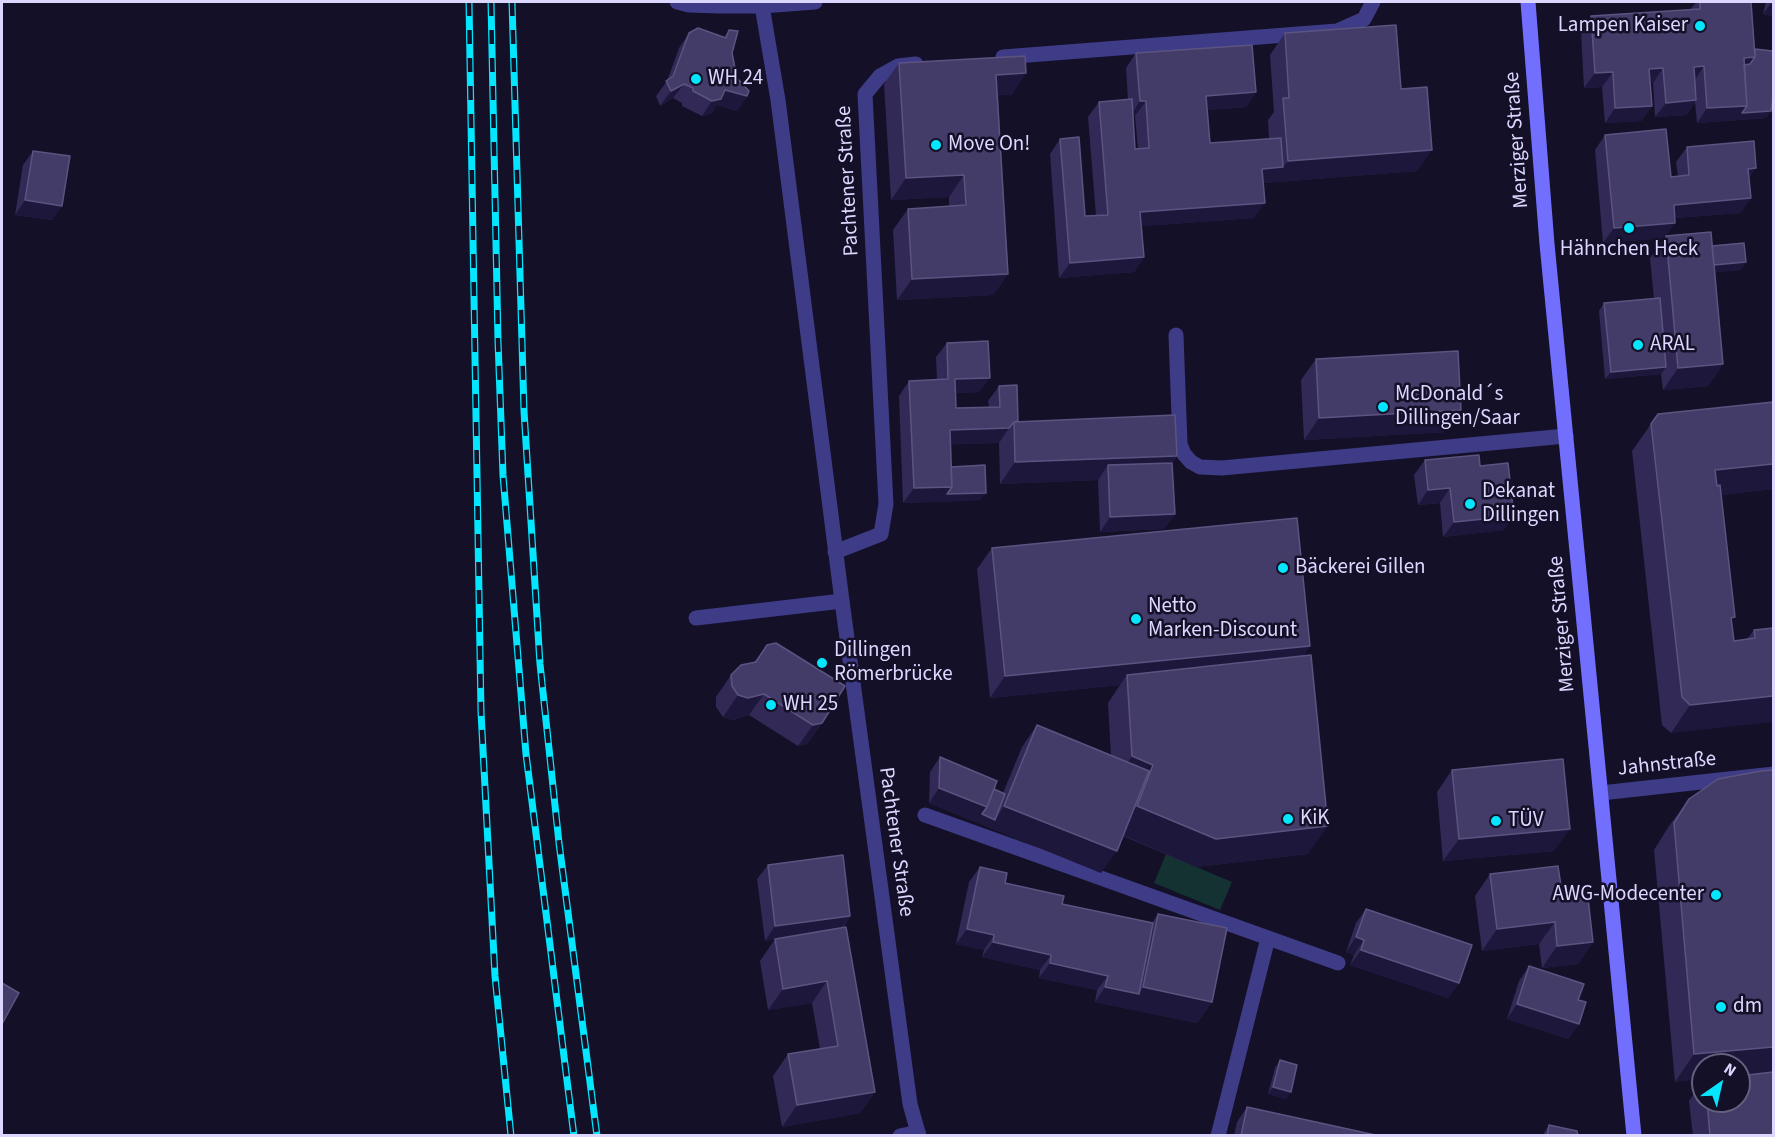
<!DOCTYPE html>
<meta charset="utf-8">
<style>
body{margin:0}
#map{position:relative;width:1775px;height:1137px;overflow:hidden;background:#141028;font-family:"Source Sans 3",sans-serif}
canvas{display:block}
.frame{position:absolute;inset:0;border:3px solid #dcd7ff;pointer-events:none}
.north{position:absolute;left:1691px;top:1053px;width:60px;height:60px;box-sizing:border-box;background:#141028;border:2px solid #64607e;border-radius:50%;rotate:34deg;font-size:16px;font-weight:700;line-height:24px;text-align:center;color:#dcd7ff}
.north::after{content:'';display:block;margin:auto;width:21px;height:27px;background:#04e6fe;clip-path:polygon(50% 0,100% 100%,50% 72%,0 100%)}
</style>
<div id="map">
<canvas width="1775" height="1137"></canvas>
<div class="frame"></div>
<div class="north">N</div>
</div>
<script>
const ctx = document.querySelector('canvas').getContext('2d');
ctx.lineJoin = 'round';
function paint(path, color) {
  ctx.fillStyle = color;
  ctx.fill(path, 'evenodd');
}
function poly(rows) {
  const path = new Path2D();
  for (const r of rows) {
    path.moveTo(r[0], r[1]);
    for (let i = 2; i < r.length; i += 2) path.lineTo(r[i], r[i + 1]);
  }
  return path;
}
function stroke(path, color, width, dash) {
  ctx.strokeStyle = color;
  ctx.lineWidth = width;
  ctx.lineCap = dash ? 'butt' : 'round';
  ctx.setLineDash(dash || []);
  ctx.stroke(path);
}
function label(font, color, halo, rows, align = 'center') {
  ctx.font = font + ' "Source Sans 3",sans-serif';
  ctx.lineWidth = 5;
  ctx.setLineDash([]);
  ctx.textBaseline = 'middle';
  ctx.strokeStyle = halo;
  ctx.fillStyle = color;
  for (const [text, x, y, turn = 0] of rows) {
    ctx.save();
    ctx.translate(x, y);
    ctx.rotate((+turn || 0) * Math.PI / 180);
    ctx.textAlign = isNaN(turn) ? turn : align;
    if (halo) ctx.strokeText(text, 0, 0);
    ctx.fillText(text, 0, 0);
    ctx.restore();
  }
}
paint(poly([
 [1166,854,1232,882,1220,910,1154,883]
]), '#133231');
stroke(poly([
 [1176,335,1180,444,1184,454,1191,462,1200,467,1222,468,1566,436],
 [696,618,842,601],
 [925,815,1338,963],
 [900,1136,918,1132],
 [1218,1136,1268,938]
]), '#3e3b87', 15);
stroke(poly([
 [677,2,689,5,719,6,762,6,815,2],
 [762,6,778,100,842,601,910,1104,919,1136],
 [1003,57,1337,31,1364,19,1373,2],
 [835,552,881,534,886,504,865,94,880,76,898,66,916,64],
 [1601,793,1774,774]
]), '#3e3b87', 15);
stroke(poly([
 [1528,2,1547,244,1634,1136]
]), '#726ffe', 15);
const rail = poly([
 [469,2,481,712,495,976,511,1136],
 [491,2,498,341,503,475,526,754,574,1136],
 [512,2,524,411,540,664,559,843,597,1136]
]);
stroke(rail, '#04e6fe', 7);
stroke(rail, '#141028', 4.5, [14]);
paint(poly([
 [1696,2,1751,2,1755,49,1771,111,1766,118,1697,123,1695,102,1686,115,1655,117,1653,83,1650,83,1652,106,1641,121,1605,123,1602,87,1584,88,1581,31,1591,16,1690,10],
 [1766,2,1773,2,1773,16,1763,14],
 [729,30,737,78,747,96,737,111,717,105,711,114,702,116,682,106,682,103,673,98,660,106,656,96,667,81,679,48,689,33,724,37],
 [1285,33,1401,89,1417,171,1263,183,1254,218,1142,226,1144,257,1134,272,1059,278,1050,154,1060,139,1085,216,1096,216,1088,117,1099,102,1128,100,1126,68,1136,53,1256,92,1246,107,1207,110,1210,143,1269,139,1268,120,1274,112,1270,55],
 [1133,116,1135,116,1138,149,1135,149],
 [899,63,1026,73,1011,95,998,95,1008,274,993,295,897,300,893,230,908,209,949,206,949,197,891,200,884,84],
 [1605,135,1671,177,1678,176,1676,162,1687,147,1749,179,1751,198,1740,213,1675,218,1665,238,1603,243,1595,150],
 [33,151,62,206,52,220,15,215,23,165],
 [1666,236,1712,246,1746,262,1741,270,1715,272,1723,364,1708,386,1663,390,1661,374,1605,379,1599,311,1604,303,1654,299,1650,258],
 [947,343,979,392,955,393,956,408,989,407,988,401,999,386,1018,421,1177,456,1172,463,1175,514,1164,529,1100,532,1098,480,1000,484,999,443,951,444,951,467,980,500,903,503,899,396,909,381,937,380,936,357],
 [1316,359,1446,432,1304,440,1301,380],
 [1773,402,1773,489,1721,495,1734,641,1747,639,1754,630,1773,628,1671,733,1662,725,1632,451,1651,424],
 [1425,460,1480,466,1504,530,1443,537,1440,503,1418,505,1414,475],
 [992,548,1310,646,1303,656,1308,854,1196,867,1123,836,1101,873,929,803,930,772,940,757,994,789,1003,793,1022,747,1037,725,1111,756,1108,703,1120,685,990,698,977,569],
 [767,645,822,723,807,744,798,746,749,715,733,720,723,717,716,707,716,697,731,675,754,662],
 [1452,770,1554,851,1443,861,1437,792],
 [1689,799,1773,1136,1693,1136,1689,1101,1703,1081,1703,1101,1739,1101,1739,1065,1675,1082,1654,850,1669,826],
 [768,865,850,916,843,928,875,1092,860,1113,782,1127,773,1076,788,1054,820,1049,812,1003,768,1010,760,961,775,939,765,941,757,879],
 [980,867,1005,883,1062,904,1152,923,1158,914,1212,1002,1197,1023,1095,1002,1097,990,1039,978,1040,970,982,957,984,950,956,944,969,882],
 [1490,874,1562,892,1593,942,1578,964,1542,968,1539,944,1482,951,1475,896],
 [1366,909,1459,983,1448,998,1350,965,1354,955,1346,952,1356,923],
 [1529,966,1578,1000,1579,1024,1568,1039,1507,1019,1519,981],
 [1280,1060,1286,1099,1268,1094,1275,1068],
 [1247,1107,1380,1136,1234,1136,1237,1122],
 [1549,1125,1578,1136,1542,1136]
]), '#322956');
paint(poly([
 [1772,2,1773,2,1773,16,1763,14],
 [1755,57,1745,72,1744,58],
 [1704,66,1694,81,1694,67],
 [1663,68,1653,83,1639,84,1649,69],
 [1613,72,1602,87,1584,88,1595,73],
 [1026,73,1011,95,981,96,996,75],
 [684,84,673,98,660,106,671,91],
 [725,90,747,96,737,111,717,105,711,114,702,116,712,101],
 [1256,92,1246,107,1195,111,1206,96],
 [1696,100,1686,115,1655,117,1666,103],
 [1140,101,1146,101,1135,116,1130,116],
 [1652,106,1641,121,1605,123,1615,108],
 [1747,106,1771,111,1766,118,1697,123,1707,108],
 [1432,150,1417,171,1252,184,1262,169,1283,167,1288,161],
 [1756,168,1746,183,1748,169],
 [964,175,949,197,891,200,906,178],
 [1751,198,1740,213,1663,219,1674,205],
 [25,200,62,206,52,220,15,215],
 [1265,203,1254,218,1130,227,1140,212],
 [1675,223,1665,238,1603,243,1614,228],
 [1144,257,1134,272,1059,278,1070,263],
 [1746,262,1741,270,1698,274,1703,266],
 [1008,274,993,295,897,300,912,279],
 [1723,364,1708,386,1663,390,1678,368],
 [1666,367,1661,374,1605,379,1611,372],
 [990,378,979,392,944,394,955,379],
 [1461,410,1446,432,1304,440,1319,418],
 [1009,428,999,443,940,445,950,430],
 [1177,456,1162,478,1108,465,1098,480,1000,484,1015,462],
 [1773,464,1773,489,1695,498,1715,470],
 [952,487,942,502,903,503,914,488],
 [1450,488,1440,503,1418,505,1428,490],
 [986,493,980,500,942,502,947,494],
 [1175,514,1164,529,1100,532,1110,517],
 [1514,516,1504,530,1443,537,1454,522],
 [1310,646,1295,668,1127,675,1120,685,990,698,1005,676],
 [764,694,749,715,733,720,723,717,738,695],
 [1773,696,1773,722,1671,733,1690,705],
 [822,723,807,744,798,746,813,725],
 [1132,756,1153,765,1134,793,1113,784],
 [939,788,987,807,995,820,1004,806,1117,851,1101,873,929,803],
 [1137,806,1328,826,1308,854,1196,867,1118,833],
 [1570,829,1554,851,1443,861,1459,839],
 [850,916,840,931,765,941,775,926],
 [1555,922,1539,944,1482,951,1497,929],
 [967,929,994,935,984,950,956,944],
 [1356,937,1364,940,1354,955,1346,952],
 [993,942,1051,955,1040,970,982,957],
 [1593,942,1578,964,1542,968,1557,946],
 [1361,950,1459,983,1448,998,1350,965],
 [1050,963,1108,976,1097,990,1039,978],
 [827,981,812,1003,768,1010,783,989],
 [1105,987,1139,994,1143,987,1212,1002,1197,1023,1095,1002],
 [1517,1004,1579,1024,1568,1039,1507,1019],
 [1773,1047,1773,1073,1739,1076,1739,1065,1703,1065,1703,1079,1675,1082,1694,1054],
 [1273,1087,1291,1092,1286,1099,1268,1094],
 [875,1092,860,1113,782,1127,797,1105]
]), '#1e173c');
const building = poly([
 [1700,2,1751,2,1755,57,1744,58,1747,106,1707,108,1704,66,1694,67,1696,100,1666,103,1663,68,1649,69,1652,106,1615,108,1613,72,1595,73,1591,16,1700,9,1700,2],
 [1396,25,1401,89,1427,87,1432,150,1288,161,1283,98,1289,98,1285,33,1396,25],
 [698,28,726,38,729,30,738,31,732,53,737,78,749,91,747,96,725,90,721,99,712,101,693,91,693,88,684,84,671,91,666,81,673,76,689,33,698,28],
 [1252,45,1256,92,1206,96,1210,143,1281,138,1283,167,1262,169,1265,203,1140,212,1144,257,1070,263,1060,139,1079,137,1085,216,1108,215,1099,102,1132,99,1135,149,1149,148,1146,101,1140,101,1136,53,1252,45],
 [1755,49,1773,51,1773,97,1771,111,1742,113,1747,106,1744,65,1750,64,1755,57,1755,49],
 [1025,56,1026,73,996,75,1008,274,912,279,908,209,966,205,964,175,906,178,899,63,1025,56],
 [1666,129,1671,177,1689,175,1687,147,1754,141,1756,168,1748,169,1751,198,1674,205,1675,223,1614,228,1605,135,1666,129],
 [33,151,70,156,62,206,25,200,33,151],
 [1711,232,1723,364,1678,368,1666,236,1711,232],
 [1744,243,1746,262,1714,265,1712,246,1744,243],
 [1660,298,1666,367,1611,372,1604,303,1660,298],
 [988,341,990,378,955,379,956,408,1000,407,999,386,1017,385,1018,421,1014,422,1009,428,950,430,952,487,914,488,909,381,948,379,947,343,988,341],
 [1458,351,1461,410,1319,418,1316,359,1458,351],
 [1773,402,1773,464,1715,470,1717,486,1720,485,1735,617,1731,618,1734,641,1755,638,1754,630,1773,628,1773,696,1690,705,1682,697,1651,424,1658,414,1773,402],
 [1175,415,1177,456,1015,462,1014,422,1175,415],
 [1479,455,1480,466,1508,463,1514,516,1454,522,1450,488,1428,490,1425,460,1479,455],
 [1172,463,1175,514,1110,517,1108,465,1172,463],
 [985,465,986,493,947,494,952,487,951,467,985,465],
 [1297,518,1310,646,1005,676,992,548,1297,518],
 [776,643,845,686,822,723,813,725,764,694,748,698,738,695,732,686,731,675,741,665,756,662,767,645,776,643],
 [1311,655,1328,826,1216,839,1137,806,1153,765,1132,756,1127,675,1311,655],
 [1037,725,1149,771,1117,851,1004,806,1037,725],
 [940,757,997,781,987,807,939,788,940,757],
 [1563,759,1570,829,1459,839,1452,770,1563,759],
 [1773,770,1773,1047,1694,1054,1674,823,1689,799,1718,779,1761,771,1773,770],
 [994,789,1005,794,995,820,982,814,987,807,994,789],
 [843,855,850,916,775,926,768,865,843,855],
 [1558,866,1562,892,1587,889,1593,942,1557,946,1555,922,1497,929,1490,874,1558,866],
 [980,867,1007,873,1005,883,1064,896,1062,904,1153,923,1139,994,1105,987,1108,976,1050,963,1051,955,993,942,994,935,967,929,980,867],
 [1366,909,1472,945,1459,983,1361,950,1364,940,1356,937,1366,909],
 [1158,914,1227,928,1212,1002,1143,987,1158,914],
 [846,927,875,1092,797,1105,788,1054,838,1046,827,981,783,989,775,939,846,927],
 [1529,966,1584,984,1578,1000,1586,1002,1579,1024,1517,1004,1529,966],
 [2,983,19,993,2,1024,2,983],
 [1280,1060,1297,1065,1291,1092,1273,1087,1280,1060],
 [1773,1072,1773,1136,1710,1136,1707,1101,1739,1101,1739,1076,1773,1072],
 [1247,1107,1380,1136,1241,1136,1247,1107],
 [1549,1125,1577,1131,1578,1136,1547,1136,1549,1125]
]);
paint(building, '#443c68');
stroke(building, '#5c5480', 1.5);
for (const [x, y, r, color] of [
 [1700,26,6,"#04e6fe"],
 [696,79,6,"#04e6fe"],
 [936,145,6,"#04e6fe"],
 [1629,228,6,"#04e6fe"],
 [1638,345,6,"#04e6fe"],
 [1383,407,6,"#04e6fe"],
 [1470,504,6,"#04e6fe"],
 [1283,568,6,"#04e6fe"],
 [1136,619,6,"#04e6fe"],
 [822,663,6,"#04e6fe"],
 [771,705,6,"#04e6fe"],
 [1288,819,6,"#04e6fe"],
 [1496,821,6,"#04e6fe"],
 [1716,895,6,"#04e6fe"],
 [1721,1007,6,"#04e6fe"]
]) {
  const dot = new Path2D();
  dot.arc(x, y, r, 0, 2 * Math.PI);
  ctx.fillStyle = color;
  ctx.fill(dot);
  stroke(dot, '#141028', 2);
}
label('21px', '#dcd7ff', '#141028', [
 ["Lampen Kaiser",1688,26,"right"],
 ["WH 24",708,79],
 ["Move On!",948,145],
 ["Hähnchen Heck",1629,250,"center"],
 ["ARAL",1650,345],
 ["McDonald´s",1395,395],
 ["Dillingen/Saar",1395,419],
 ["Dekanat",1482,492],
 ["Dillingen",1482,516],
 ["Bäckerei Gillen",1295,568],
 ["Netto",1148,607],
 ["Marken-Discount",1148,631],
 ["Dillingen",834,651],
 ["Römerbrücke",834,675],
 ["WH 25",783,705],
 ["KiK",1300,819],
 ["TÜV",1508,821],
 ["AWG-Modecenter",1704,895,"right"],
 ["dm",1733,1007]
], 'left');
label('21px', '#dcd7ff', '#141028', [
 ["Merziger Straße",1518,140,-94],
 ["Pachtener Straße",849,181,-93],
 ["Merziger Straße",1563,624,-95],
 ["Jahnstraße",1667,765,-6],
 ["Pachtener Straße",895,842,82]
]);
</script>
